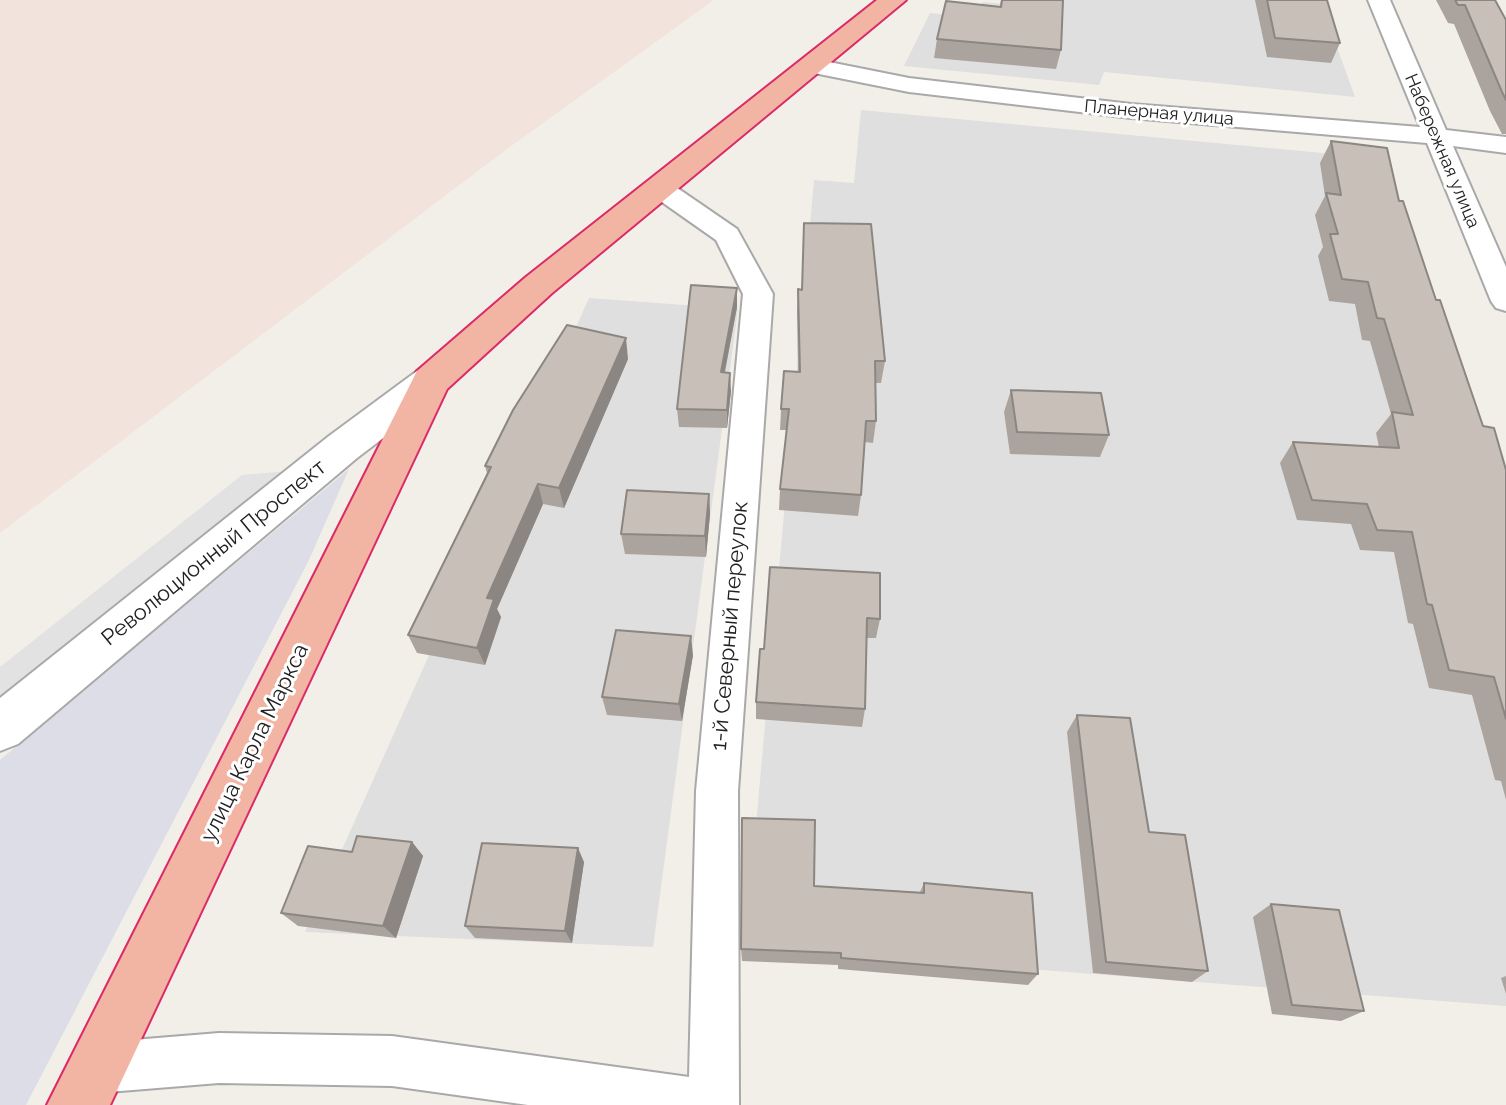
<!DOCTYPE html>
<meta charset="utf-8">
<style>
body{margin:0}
canvas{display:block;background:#f2efe9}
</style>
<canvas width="1506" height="1105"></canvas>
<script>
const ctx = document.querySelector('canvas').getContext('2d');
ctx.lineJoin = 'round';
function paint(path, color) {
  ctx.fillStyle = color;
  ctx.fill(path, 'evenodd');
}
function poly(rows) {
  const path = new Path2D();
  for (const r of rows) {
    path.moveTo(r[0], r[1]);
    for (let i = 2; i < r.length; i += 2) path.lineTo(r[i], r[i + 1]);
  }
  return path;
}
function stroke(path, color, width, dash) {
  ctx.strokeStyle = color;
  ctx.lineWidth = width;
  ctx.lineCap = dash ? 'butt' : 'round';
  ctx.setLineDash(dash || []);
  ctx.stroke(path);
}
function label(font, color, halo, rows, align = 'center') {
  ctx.font = font + ' Raleway,sans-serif';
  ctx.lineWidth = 6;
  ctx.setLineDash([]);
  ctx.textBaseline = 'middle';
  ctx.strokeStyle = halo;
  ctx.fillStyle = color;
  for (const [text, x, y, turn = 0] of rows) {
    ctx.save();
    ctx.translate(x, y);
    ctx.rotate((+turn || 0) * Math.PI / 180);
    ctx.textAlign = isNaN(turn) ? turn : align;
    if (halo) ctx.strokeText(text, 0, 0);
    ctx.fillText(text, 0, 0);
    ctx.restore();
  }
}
paint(poly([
 [1008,0,1320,0,1355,97,1104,72,1099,85,904,66,930,13,967,17,983,2,1007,4],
 [861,110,1366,157,1506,564,1506,1006,745,947,814,180,854,183],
 [589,298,738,309,653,947,305,932]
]), '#e0dfdf');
paint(poly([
 [0,0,714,0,503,152,0,533]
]), '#f3e3dd');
paint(poly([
 [288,471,0,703,0,667,242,475]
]), '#e2e2e2');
paint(poly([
 [349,469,309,560,26,1105,0,1105,0,760]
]), '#dddde8');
const minor = poly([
 [1368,0,1390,0,1446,130,1506,137,1506,153,1453,146,1506,267,1506,311,1496,308,1491,301,1427,143,1131,118,909,92,814,73,806,71,802,66,806,61,814,59,909,78,1131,104,1420,127,1368,0],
 [661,181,670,183,737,229,773,294,738,791,739,1105,528,1105,392,1086,219,1083,96,1093,78,1086,71,1068,78,1050,96,1043,219,1033,392,1036,689,1077,696,791,743,294,716,240,652,195,648,189,652,183,661,181]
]);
const tertiary = poly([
 [431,367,445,371,450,381,445,391,357,458,18,744,0,751,0,698,329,436,417,371,431,367]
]);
const trunk = poly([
 [877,0,906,0,552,293,447,389,110,1105,47,1105,417,371,526,277,877,0]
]);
stroke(minor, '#a9a9a9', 4);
stroke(tertiary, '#a9a9a9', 4);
stroke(trunk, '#dc2a67', 4);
paint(minor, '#fff');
paint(tertiary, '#fff');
paint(trunk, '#f2b4a3');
paint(poly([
 [1001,0,1063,0,1061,50,1056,69,934,58,937,39,1000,7],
 [1255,0,1327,0,1340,43,1331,63,1267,57],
 [1436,0,1495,0,1506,20,1506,134,1502,134,1490,111,1454,24,1448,23],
 [1331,141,1399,201,1483,426,1506,470,1506,800,1501,781,1495,780,1472,695,1429,688,1413,624,1408,623,1394,552,1360,550,1351,524,1297,520,1280,463,1293,442,1379,447,1376,433,1391,414,1370,341,1362,340,1355,304,1329,301,1318,256,1323,247,1315,215,1325,196,1320,163],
 [737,288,737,307,725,372,731,391,727,428,679,427,677,409],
 [798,289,885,361,881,383,875,383,876,421,873,443,865,442,861,495,858,516,779,510,780,489,787,430,780,430,781,409,798,372,797,312],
 [628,359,564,508,543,504,497,609,501,617,485,665,417,653,408,635,487,473,485,466],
 [1011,390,1109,435,1100,457,1010,454,1004,412],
 [709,494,710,514,706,557,625,554,621,534],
 [770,567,880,619,876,638,866,638,865,709,862,727,756,719,756,702,764,649],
 [693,655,682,721,607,715,602,697],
 [1077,715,1149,832,1208,971,1192,982,1093,973,1067,732],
 [412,842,423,856,396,938,298,926,281,913,352,852],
 [584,862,572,943,475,938,465,926],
 [924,883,1038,974,1028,985,838,969,838,965,742,961,741,949,814,886,920,892],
 [1271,904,1364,1011,1341,1021,1272,1014,1253,917],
 [1506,976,1506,994,1501,978]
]), '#aba49e');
paint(poly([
 [737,288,737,307,721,391,721,372],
 [626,338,628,359,564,508,559,488],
 [730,373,731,391,727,428,727,410],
 [538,484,543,504,497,609,501,617,485,665,477,648,487,598],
 [709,494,710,514,706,557,705,536],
 [691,636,693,655,682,721,679,704],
 [412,842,423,856,396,938,383,926],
 [578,848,584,862,572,943,565,931]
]), '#8b8681');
const building = poly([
 [1002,0,1063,0,1061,50,937,39,946,1,1001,7,1002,0],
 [1267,0,1327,0,1340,43,1275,38,1267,0],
 [1455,0,1495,0,1506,20,1506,100,1502,92,1465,5,1458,5,1455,0],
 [1331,141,1387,148,1399,201,1403,201,1436,300,1440,300,1483,426,1494,428,1506,470,1506,719,1494,677,1449,670,1432,605,1427,604,1412,532,1377,530,1367,504,1312,500,1293,442,1399,448,1392,412,1413,415,1384,319,1377,318,1368,282,1342,279,1330,234,1338,234,1326,193,1341,195,1331,141],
 [804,223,871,224,885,361,875,361,876,421,866,421,861,495,780,489,789,409,781,409,784,371,800,372,798,289,802,290,804,223],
 [691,285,737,288,721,372,730,373,727,410,677,409,691,285],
 [567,325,626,338,559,488,538,484,487,598,494,599,477,648,408,635,491,467,485,466,513,410,567,325],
 [1011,390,1101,393,1109,435,1017,432,1011,390],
 [627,490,709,494,705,536,621,534,627,490],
 [770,567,880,573,880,619,867,618,865,709,756,702,760,649,764,649,770,567],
 [616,630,691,636,679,704,602,697,616,630],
 [1077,715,1130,718,1149,832,1185,835,1208,971,1106,962,1077,715],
 [742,818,815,820,814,886,924,893,924,883,1032,893,1038,974,841,958,841,953,741,949,742,818],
 [357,836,412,842,383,926,281,913,308,846,352,852,357,836],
 [482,843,578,848,565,931,465,926,482,843],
 [1271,904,1339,910,1364,1011,1292,1005,1271,904]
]);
paint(building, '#c7bfb8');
stroke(building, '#8b8681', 2);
label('18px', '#222', '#fff', [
 ["Планерная улица",1159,113,5],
 ["Набережная улица",1442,151,67]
]);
label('22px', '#222', '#fff', [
 ["Революционный Проспект",214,553,-39],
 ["1-й Северный переулок",730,626,-85],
 ["улица Карла Маркса",255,743,-64]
]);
</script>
